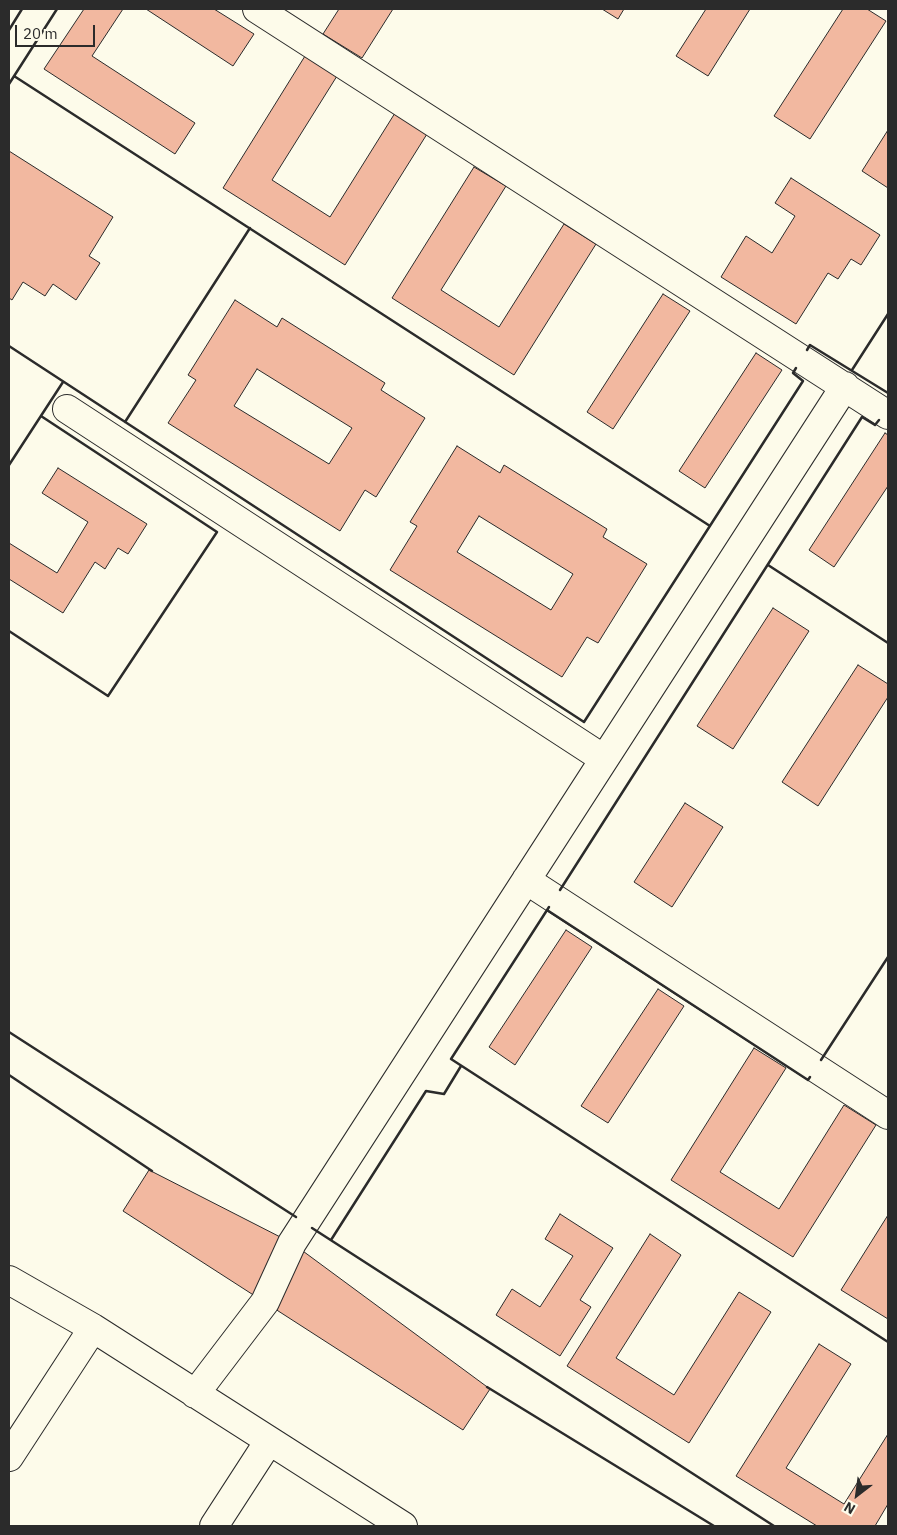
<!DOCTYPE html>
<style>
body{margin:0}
#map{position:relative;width:897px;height:1535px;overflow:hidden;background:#fdfbea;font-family:"IBM Plex Sans",sans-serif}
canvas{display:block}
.frame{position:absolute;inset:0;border:10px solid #2b2b2b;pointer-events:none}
.north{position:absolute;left:832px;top:1470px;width:50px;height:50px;-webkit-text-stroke:4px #fdfbea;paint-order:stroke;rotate:210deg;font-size:14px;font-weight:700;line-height:20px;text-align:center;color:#2b2b2b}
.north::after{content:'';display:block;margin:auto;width:18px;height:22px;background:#2b2b2b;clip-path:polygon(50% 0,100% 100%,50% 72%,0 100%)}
.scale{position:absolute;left:15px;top:25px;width:80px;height:22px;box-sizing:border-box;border:2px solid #2b2b2b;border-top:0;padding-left:6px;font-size:15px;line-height:18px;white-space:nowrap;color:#2b2b2b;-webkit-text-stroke:4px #fdfbea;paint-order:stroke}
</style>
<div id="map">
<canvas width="897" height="1535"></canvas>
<div class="frame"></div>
<div class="north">N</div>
<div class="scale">20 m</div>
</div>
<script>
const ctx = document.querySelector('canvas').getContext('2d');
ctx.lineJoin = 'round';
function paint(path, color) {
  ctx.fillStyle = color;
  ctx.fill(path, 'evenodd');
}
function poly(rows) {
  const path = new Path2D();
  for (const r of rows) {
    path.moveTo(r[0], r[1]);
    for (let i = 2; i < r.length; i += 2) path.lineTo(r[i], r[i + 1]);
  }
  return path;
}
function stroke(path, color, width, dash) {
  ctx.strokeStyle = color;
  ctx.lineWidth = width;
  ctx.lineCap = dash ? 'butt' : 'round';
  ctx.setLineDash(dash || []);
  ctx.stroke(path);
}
const building = poly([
 [84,9,123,9,92,56,195,123,175,154,44,69,84,9],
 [146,9,214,9,254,34,233,66,146,9],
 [339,9,393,9,362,58,323,34,339,9],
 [602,9,624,9,618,19,602,9],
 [706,9,750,9,708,76,676,56,706,9],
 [843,9,867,9,886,21,810,139,774,116,843,9],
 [305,56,337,76,272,180,330,217,395,113,427,134,345,265,223,188,305,56],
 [888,130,888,188,862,171,888,130],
 [9,151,113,217,89,256,100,263,76,300,53,284,45,296,23,282,12,300,9,298,9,151],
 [474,167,506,186,441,290,499,327,564,224,596,244,514,375,392,298,474,167],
 [791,178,880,235,861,265,851,259,838,279,828,273,796,324,721,277,746,236,772,253,795,216,775,203,791,178],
 [663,294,690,311,613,429,587,412,663,294],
 [235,300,277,327,282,318,385,383,381,390,425,418,376,497,365,490,340,531,168,423,196,380,188,375,235,300],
 [257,369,352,428,329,464,234,406,257,369],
 [756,353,782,370,705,488,679,471,756,353],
 [885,433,888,435,888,486,834,567,809,550,885,433],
 [457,446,500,473,504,465,607,529,603,537,647,564,598,643,587,637,562,677,390,570,417,526,410,522,457,446],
 [479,516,573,574,551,610,457,552,479,516],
 [58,468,147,524,128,554,118,548,105,569,95,562,63,613,9,579,9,543,57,573,88,522,42,493,58,468],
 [773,608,809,631,733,749,697,726,773,608],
 [858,665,888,684,888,697,818,806,782,782,858,665],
 [685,803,723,827,672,907,634,882,685,803],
 [566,930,592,947,515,1065,489,1047,566,930],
 [658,989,684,1006,608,1123,581,1106,658,989],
 [754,1048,786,1068,720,1172,779,1209,844,1105,876,1125,793,1257,671,1180,754,1048],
 [149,1170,292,1243,490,1389,463,1430,123,1211,149,1170],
 [560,1214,613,1248,580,1300,591,1307,560,1356,496,1315,512,1289,540,1307,573,1256,545,1239,560,1214],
 [888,1215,888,1319,841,1290,888,1215],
 [650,1234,681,1255,616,1358,674,1395,739,1292,771,1312,689,1443,567,1366,650,1234],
 [819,1344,851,1364,786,1468,844,1504,888,1434,888,1504,875,1526,817,1526,736,1476,819,1344]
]);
paint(building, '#f2b8a0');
stroke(building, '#2b2b2b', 1);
const minor = poly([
 [257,9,888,415],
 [67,409,604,759],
 [526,880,888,1115],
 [9,1280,93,1328,403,1526],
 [195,1394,265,1302,292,1243,845,386],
 [9,1457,93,1328],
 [214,1526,269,1441]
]);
stroke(minor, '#2b2b2b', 30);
stroke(minor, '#fdfbea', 28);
stroke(poly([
 [9,30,22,9],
 [14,76,710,526],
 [9,84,57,9],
 [9,346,584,722,803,381,793,373,796,368],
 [807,350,810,345,888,393],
 [852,370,888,314],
 [125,422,250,228],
 [9,465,63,382],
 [768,565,888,643],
 [9,631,108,696,217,532,41,416],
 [560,890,862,417,875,425,879,420],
 [549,907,451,1059,888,1342],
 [547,910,808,1080,810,1077],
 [9,1032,296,1217],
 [821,1060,888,957],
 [9,1075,152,1171],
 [312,1228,774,1526],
 [331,1240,426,1091,444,1094,461,1066],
 [487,1387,714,1526]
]), '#2b2b2b', 2.5);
</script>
